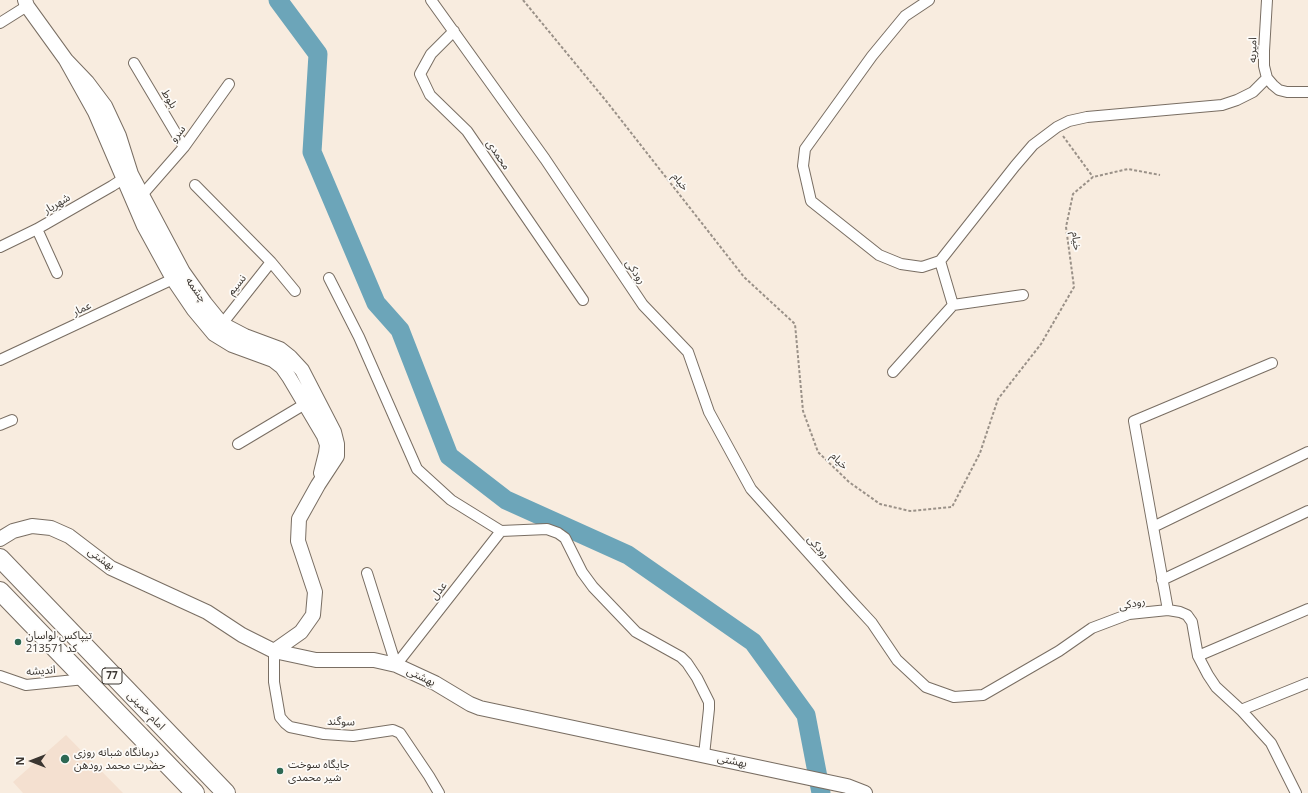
<!DOCTYPE html>
<meta charset="utf-8">
<style>
body{margin:0}
#map{position:relative;width:1308px;height:793px;overflow:hidden;background:#f8ecdf;font-family:"Open Sans",sans-serif}
canvas{display:block}
.north{position:absolute;left:12px;top:741px;width:40px;height:40px;-webkit-text-stroke:3px #fdfbf8;paint-order:stroke;rotate:270deg;font-size:11px;font-weight:700;line-height:16px;text-align:center;color:#3b3631}
.north::after{content:'';display:block;margin:auto;width:14px;height:18px;background:#3b3631;clip-path:polygon(50% 0,100% 100%,50% 72%,0 100%)}
</style>
<div id="map">
<canvas width="1308" height="793"></canvas>
<div class="north">N</div>
</div>
<script>
const ctx = document.querySelector('canvas').getContext('2d');
ctx.lineJoin = 'round';
function paint(path, color) {
  ctx.fillStyle = color;
  ctx.fill(path, 'evenodd');
}
function poly(rows) {
  const path = new Path2D();
  for (const r of rows) {
    path.moveTo(r[0], r[1]);
    for (let i = 2; i < r.length; i += 2) path.lineTo(r[i], r[i + 1]);
  }
  return path;
}
function stroke(path, color, width, dash) {
  ctx.strokeStyle = color;
  ctx.lineWidth = width;
  ctx.lineCap = dash ? 'butt' : 'round';
  ctx.setLineDash(dash || []);
  ctx.stroke(path);
}
function label(font, color, halo, rows, align = 'center') {
  ctx.font = font + ' "Open Sans","Noto Sans Arabic",sans-serif';
  ctx.lineWidth = 3.5;
  ctx.setLineDash([]);
  ctx.textBaseline = 'middle';
  ctx.strokeStyle = halo;
  ctx.fillStyle = color;
  for (const [text, x, y, turn = 0] of rows) {
    ctx.save();
    ctx.translate(x, y);
    ctx.rotate((+turn || 0) * Math.PI / 180);
    ctx.textAlign = isNaN(turn) ? turn : align;
    if (halo) ctx.strokeText(text, 0, 0);
    ctx.fillText(text, 0, 0);
    ctx.restore();
  }
}
paint(poly([
 [66,735,123,793,23,793,13,782]
]), '#f4e0d0');
stroke(poly([
 [278,0,318,54,312,152,376,303,400,330,449,456,506,500,628,555,753,642,806,715,821,793]
]), '#6ca5b9', 19);
const street = poly([
 [431,0,545,159,643,305,688,352,709,412,751,489,848,597,872,623,897,660,926,687,954,697,983,695,1059,651,1092,628,1129,614,1168,610,1180,612,1187,615,1192,622,1198,656,1208,675,1216,687,1241,710,1271,743,1296,793],
 [929,0,905,16,872,56,805,149,803,166,811,201,879,255,901,264,922,267,940,261,1015,166,1033,145,1057,127,1069,121,1087,117,1222,105,1237,100,1253,92,1267,78],
 [1267,0,1264,51,1264,66,1267,78,1273,85,1279,90,1287,92,1308,92],
 [0,23,27,6],
 [454,31,431,54,420,74,430,95,467,131,583,300],
 [134,63,184,147],
 [195,185,271,262,295,291],
 [142,195,184,147,229,84],
 [37,229,57,273],
 [0,247,37,229,112,186,129,175],
 [329,278,359,337,417,469,451,500,501,531,547,529,558,533,565,538,582,572,593,587,636,632,681,657,687,663,697,678,709,702,709,709,704,755],
 [953,305,1023,295],
 [222,324,271,262],
 [0,360,173,279],
 [893,372,953,305,940,261],
 [0,425,12,420],
 [238,444,305,404],
 [1153,527,1308,452],
 [367,573,396,665],
 [1162,580,1308,511],
 [1168,610,1134,421,1272,363],
 [274,651,274,682,280,717,285,723,290,727,324,734,353,736,393,730,400,733,429,776,439,793],
 [1198,656,1308,609],
 [396,665,501,531],
 [0,676,26,685,85,679],
 [1241,710,1308,683]
]);
const secondary = poly([
 [25,0,27,6,66,60,95,112,144,226,173,279,194,310,214,334,232,345,273,360,282,367,289,377,324,436,327,445,326,453,321,473],
 [66,60,87,82,105,106,119,136,131,174,142,195,183,272,205,303,222,324,245,336,280,349,290,357,302,370,334,432,337,444,337,456,318,485,299,519,298,541,315,592,313,615,301,632,274,651],
 [0,539,13,531,32,526,51,528,69,536,111,568,207,612,242,635,274,651,316,660,374,660,396,665,435,683,470,704,480,708,847,786,865,793]
]);
const highway = poly([
 [0,558,226,793],
 [0,591,195,793]
]);
stroke(street, '#796e63', 12);
stroke(secondary, '#796e63', 16);
stroke(highway, '#796e63', 20);
stroke(poly([
 [523,0,607,102,744,277,795,324,803,411,818,452,849,482,880,504,910,511,952,507,980,453,998,399,1041,344,1074,287,1066,227,1073,194,1093,177,1128,169,1160,175],
 [1063,136,1093,177]
]), '#9a9188', 2, [3, 2]);
stroke(street, '#fff', 10);
stroke(secondary, '#fff', 14);
stroke(highway, '#fff', 18);
for (const [x, y, r, color] of [
 [18,642,4,"#2d6853"],
 [65,759,5,"#2d6853"],
 [280,771,4,"#2d6853"]
]) {
  const dot = new Path2D();
  dot.arc(x, y, r, 0, 2 * Math.PI);
  ctx.fillStyle = color;
  ctx.fill(dot);
  stroke(dot, '#fdfbf8', 1.5);
}
for (const [x, y, w] of [
 [112,676,20]
]) {
  const box = new Path2D();
  box.roundRect(x - w / 2, y - 8, w, 16, 3);
  ctx.fillStyle = '#fdfbf8';
  ctx.fill(box);
  stroke(box, '#3b3631', 1);
}
label('bold 10px', '#3b3631', null, [
 ["77",112,676]
]);
label('11px', '#3b3631', '#fdfbf8', [
 ["امیریه",1253,50,-89],
 ["بلوط",169,99,59],
 ["سرو",178,134,-53],
 ["محمدی",498,155,56],
 ["خیام",680,182,52],
 ["شهریار",57,204,-30],
 ["خیام",1076,241,83],
 ["رودکی",635,272,56],
 ["نسیم",237,285,-51],
 ["چشمه",196,290,55],
 ["عمار",82,309,-25],
 ["خیام",839,461,44],
 ["رودکی",818,547,48],
 ["بهشتی",101,559,35],
 ["عدل",439,591,-52],
 ["رودکی",1132,604,-12],
 ["اندیشه",41,671,-4],
 ["بهشتی",421,677,26],
 ["امام خمینی",146,711,46],
 ["سوگند",341,722,2],
 ["بهشتی",732,761,12]
]);
label('11px', '#3b3631', '#fdfbf8', [
 ["تیپاکس لواسان",26,636],
 ["کد 213571",26,649],
 ["درمانگاه شبانه روزی",74,753],
 ["حضرت محمد رودهن",74,766],
 ["جایگاه سوخت",288,765],
 ["شیر محمدی",288,778]
], 'left');
</script>
